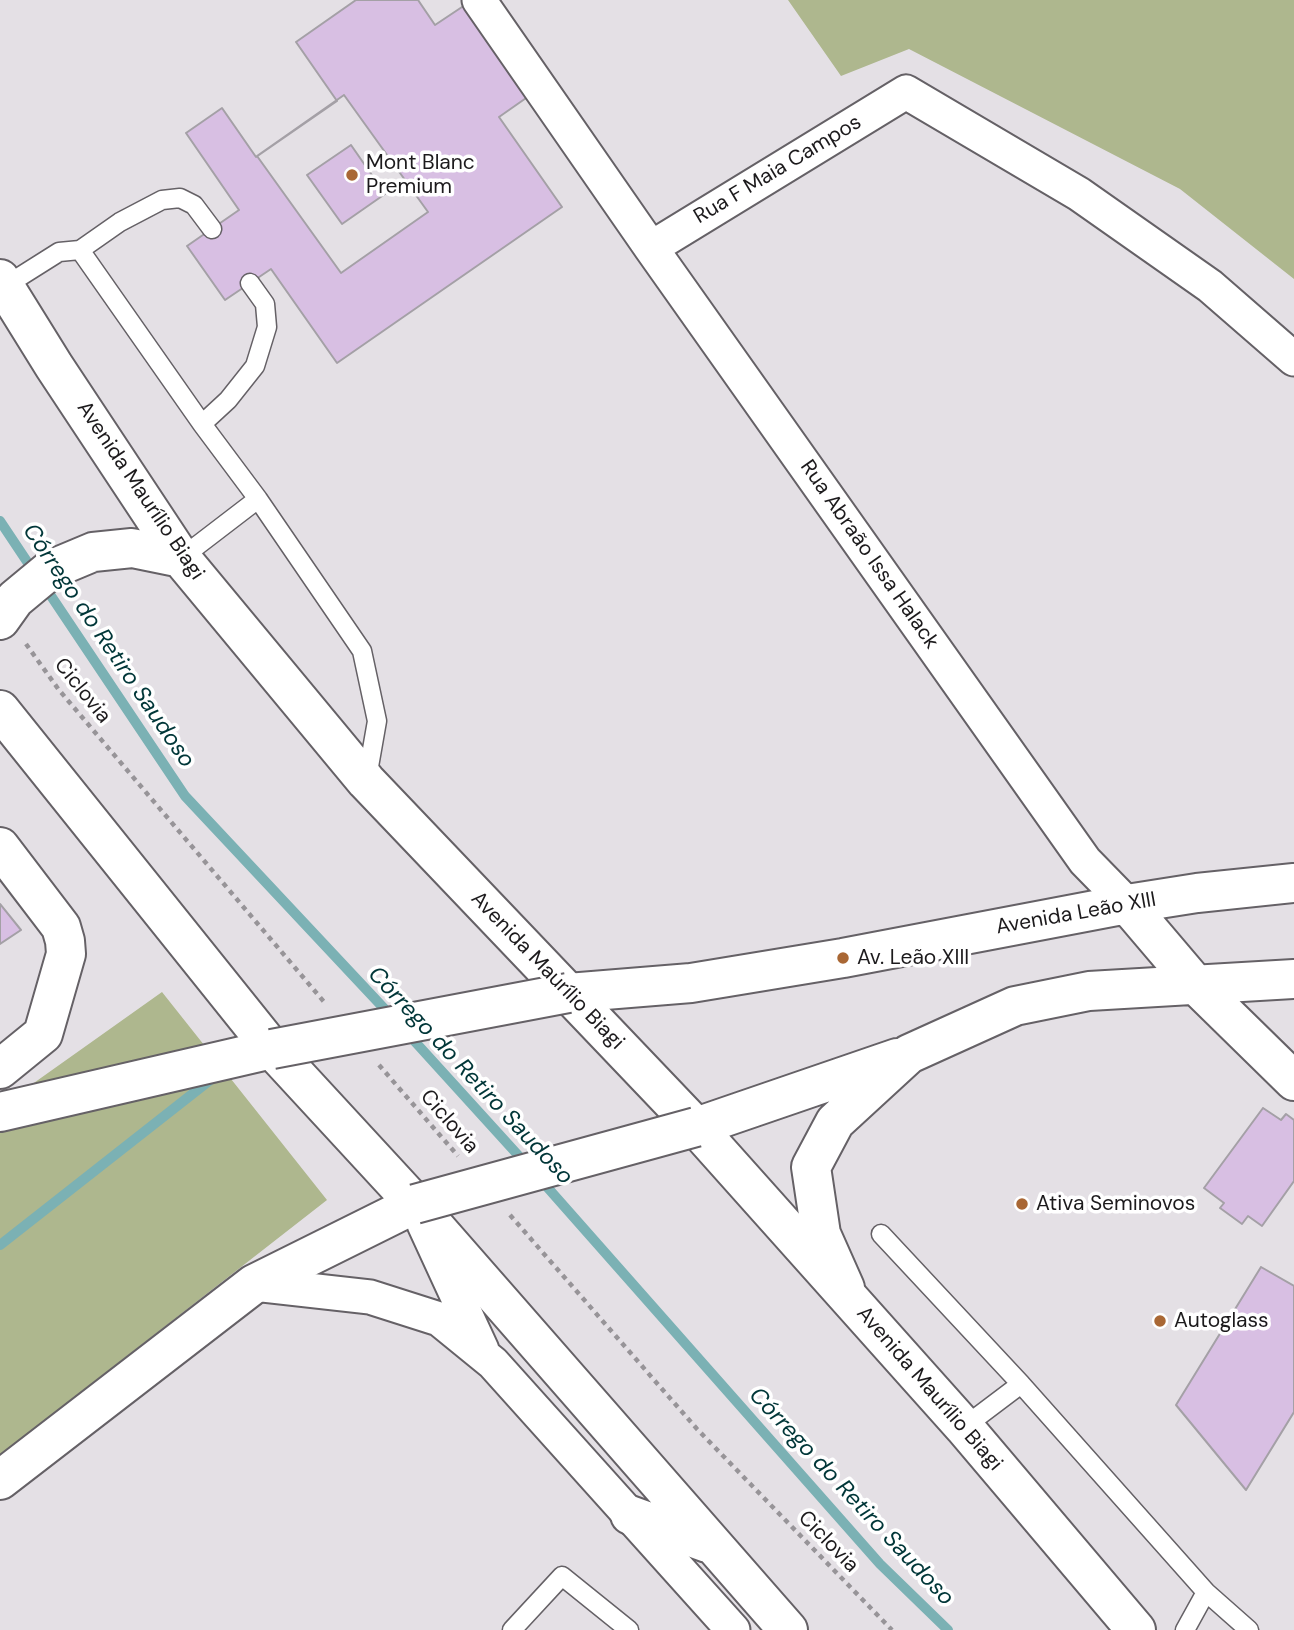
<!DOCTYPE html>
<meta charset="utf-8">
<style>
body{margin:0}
canvas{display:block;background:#e4e0e5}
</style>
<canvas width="1294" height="1630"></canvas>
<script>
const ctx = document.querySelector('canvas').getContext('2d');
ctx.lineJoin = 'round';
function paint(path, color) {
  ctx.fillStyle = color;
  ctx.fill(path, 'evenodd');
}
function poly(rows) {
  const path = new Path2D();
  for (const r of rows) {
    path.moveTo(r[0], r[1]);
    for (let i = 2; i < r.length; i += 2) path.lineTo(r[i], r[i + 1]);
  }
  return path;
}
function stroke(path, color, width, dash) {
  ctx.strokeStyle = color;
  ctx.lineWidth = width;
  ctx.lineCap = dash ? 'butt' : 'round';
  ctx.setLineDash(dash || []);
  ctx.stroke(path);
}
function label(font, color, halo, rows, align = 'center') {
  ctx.font = font + ' "DM Sans",sans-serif';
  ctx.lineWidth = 7;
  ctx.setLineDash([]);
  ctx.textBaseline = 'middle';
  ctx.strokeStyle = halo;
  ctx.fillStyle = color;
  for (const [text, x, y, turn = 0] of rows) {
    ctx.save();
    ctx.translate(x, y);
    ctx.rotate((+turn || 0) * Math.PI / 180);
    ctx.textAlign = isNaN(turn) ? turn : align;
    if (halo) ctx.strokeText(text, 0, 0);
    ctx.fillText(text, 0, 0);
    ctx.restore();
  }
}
paint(poly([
 [788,0,1294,0,1294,279,1180,189,909,49,841,76],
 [162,992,327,1200,0,1455,0,1107]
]), '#aeb78e');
stroke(poly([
 [0,521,34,572],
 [43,584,185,796,393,1018],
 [408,1034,527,1165],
 [540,1179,880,1564,948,1630],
 [0,1245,214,1077]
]), '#7bb1b4', 10);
const building = poly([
 [356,0,418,0,435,25,465,5,529,96,499,117,562,207,337,363,271,269,225,300,187,246,239,210,186,133,222,108,256,157,337,101,296,42,356,0],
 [344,95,428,212,341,273,257,156,344,95],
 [351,145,385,194,342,224,307,175,351,145],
 [0,904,21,930,0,944,0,904],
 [1263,1108,1281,1120,1286,1114,1294,1120,1294,1181,1262,1226,1248,1216,1242,1224,1220,1208,1224,1203,1204,1188,1263,1108],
 [1261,1267,1294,1286,1294,1412,1246,1490,1176,1405,1261,1267]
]);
paint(building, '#d8bfe3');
stroke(building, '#a4a0a6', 2);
const lane = poly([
 [80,250,120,222,162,200,180,198,194,205,212,229],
 [5,286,59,252,80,250,202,424,258,499,181,558],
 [202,424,228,400,255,366,267,327,265,304,250,283],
 [258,499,362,651,377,721,367,778],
 [881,1234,1021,1384,1206,1592,1249,1630],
 [964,1427,1021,1384],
 [512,1630,562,1576,629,1630],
 [1185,1630,1206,1592]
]);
const street = poly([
 [479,0,651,248,1085,861,1127,904],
 [651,248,906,92,1079,194,1210,286,1294,359],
 [424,1224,482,1350],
 [254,1284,370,1297,439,1319,493,1363,733,1630]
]);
const secondary = poly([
 [0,847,61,927,65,941,66,954,43,1034,0,1069],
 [1127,904,1195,984,1294,1081],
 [568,993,691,983,843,958,1127,904,1197,893,1294,883],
 [0,1112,272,1049],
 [696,1127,897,1058],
 [845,1288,821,1234,811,1167,835,1122,909,1054,1015,1006,1089,991,1294,979],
 [0,1480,254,1284,415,1204]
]);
const primary = poly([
 [0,279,54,366,181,558,366,781,696,1127,964,1427,1136,1630],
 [0,620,15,599,50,570,93,552,132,548,181,558],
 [0,710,272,1049,415,1204,788,1630],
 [630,1515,707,1543]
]);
stroke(lane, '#656166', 21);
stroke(street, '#656166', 37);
stroke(secondary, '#656166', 42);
stroke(primary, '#656166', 42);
stroke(poly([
 [26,644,59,690,325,1003],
 [379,1065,458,1156],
 [510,1215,697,1429,892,1630]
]), '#979498', 4.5, [5, 5]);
stroke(lane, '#fff', 18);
stroke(street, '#fff', 33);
stroke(secondary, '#fff', 38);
stroke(primary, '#fff', 38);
const secondaryBridge = poly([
 [272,1049,568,993],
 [415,1204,696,1127]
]);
stroke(secondaryBridge, '#656166', 42, []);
stroke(secondaryBridge, '#fff', 38);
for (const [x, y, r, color] of [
 [352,175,7,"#a96734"],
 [843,958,7,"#a96734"],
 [1022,1204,7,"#a96734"],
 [1160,1321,7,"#a96734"]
]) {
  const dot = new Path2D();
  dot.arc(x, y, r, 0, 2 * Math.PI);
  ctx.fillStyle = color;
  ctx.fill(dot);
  stroke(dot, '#fff', 2.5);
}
label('21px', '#1c1a1c', '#fff', [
 ["Mont Blanc",366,163],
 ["Premium",366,187],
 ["Av. Leão XIII",857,958],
 ["Ativa Seminovos",1036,1204],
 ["Autoglass",1174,1321]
], 'left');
label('21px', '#1c1a1c', '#fff', [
 ["Rua F Maia Campos",778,170,-31],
 ["Avenida Maurílio Biagi",140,491,56],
 ["Rua Abraão Issa Halack",869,555,55],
 ["Ciclovia",82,691,51],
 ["Avenida Leão XIII",1076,914,-10],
 ["Avenida Maurílio Biagi",547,971,46],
 ["Ciclovia",449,1122,49],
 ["Avenida Maurílio Biagi",929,1389,49],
 ["Ciclovia",828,1542,46]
]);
label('italic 23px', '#003638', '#fff', [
 ["Córrego do Retiro Saudoso",108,646,56],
 ["Córrego do Retiro Saudoso",470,1076,47],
 ["Córrego do Retiro Saudoso",851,1497,47]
]);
</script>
